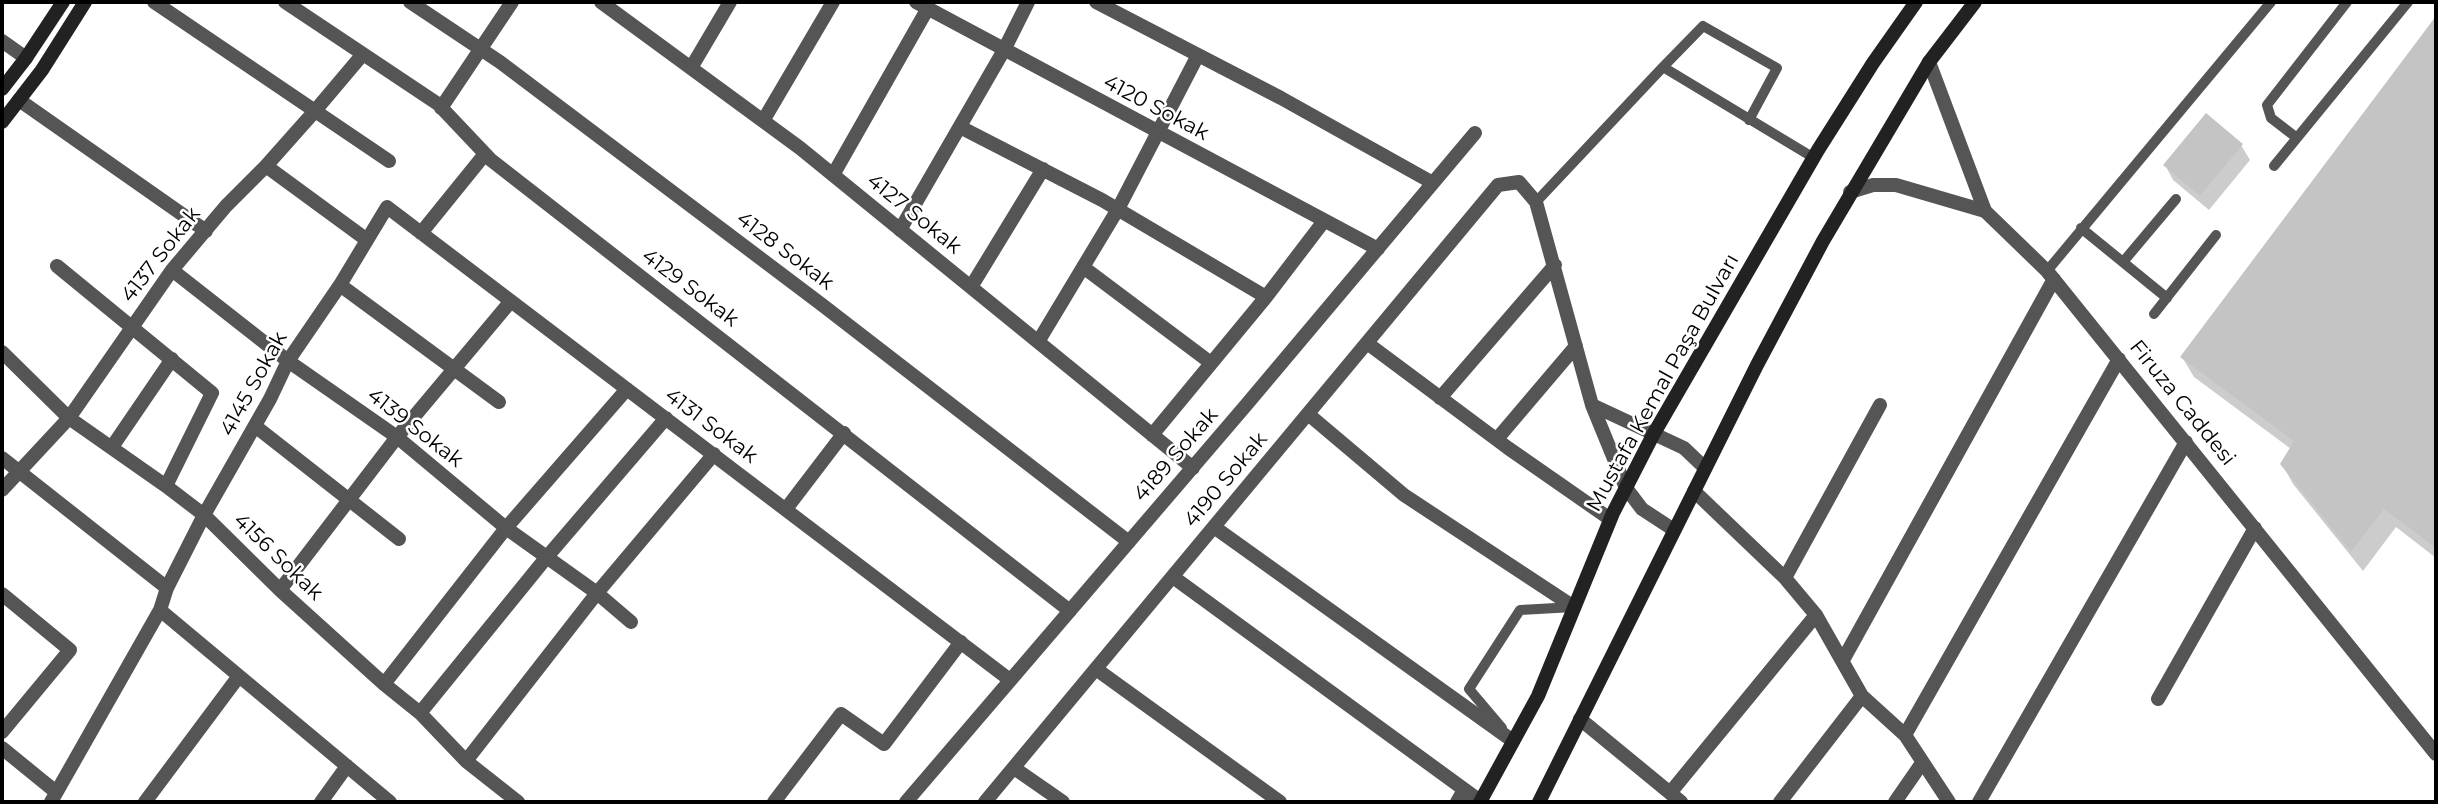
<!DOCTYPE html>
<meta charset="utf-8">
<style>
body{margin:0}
#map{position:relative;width:2438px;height:804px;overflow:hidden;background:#fff;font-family:Montserrat,sans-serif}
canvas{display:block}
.frame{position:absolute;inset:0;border:4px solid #000;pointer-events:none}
</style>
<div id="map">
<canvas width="2438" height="804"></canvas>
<div class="frame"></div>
</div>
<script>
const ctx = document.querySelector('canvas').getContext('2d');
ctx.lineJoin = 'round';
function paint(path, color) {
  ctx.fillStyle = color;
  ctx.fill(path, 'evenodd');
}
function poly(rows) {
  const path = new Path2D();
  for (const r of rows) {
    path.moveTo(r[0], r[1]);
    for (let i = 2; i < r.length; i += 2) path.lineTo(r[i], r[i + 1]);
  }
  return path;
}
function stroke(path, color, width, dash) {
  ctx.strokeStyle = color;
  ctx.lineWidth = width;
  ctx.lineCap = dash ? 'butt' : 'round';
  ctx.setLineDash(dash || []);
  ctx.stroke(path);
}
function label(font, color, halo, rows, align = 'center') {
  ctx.font = font + ' Montserrat,sans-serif';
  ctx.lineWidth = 5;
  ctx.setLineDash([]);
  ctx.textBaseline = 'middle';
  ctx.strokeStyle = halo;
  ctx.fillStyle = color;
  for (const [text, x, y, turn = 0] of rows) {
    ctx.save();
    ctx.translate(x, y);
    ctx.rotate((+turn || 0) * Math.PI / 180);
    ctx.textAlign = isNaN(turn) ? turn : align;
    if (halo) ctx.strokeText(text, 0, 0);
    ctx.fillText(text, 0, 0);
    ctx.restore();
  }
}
paint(poly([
 [2436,19,2436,558,2396,527,2363,571,2293,484,2282,464,2291,449,2194,377,2182,357],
 [2241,145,2250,160,2209,210,2173,180,2165,165]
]), '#0003');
paint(poly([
 [2436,16,2436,548,2384,509,2351,552,2280,464,2294,441,2180,357],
 [2206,113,2243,144,2200,196,2163,165]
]), '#c4c4c4');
stroke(poly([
 [1663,67,1703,26,1777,68,1749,120],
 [2297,138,2271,118,2267,105,2347,2],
 [2274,166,2408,2],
 [1536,202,1663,67,1814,158],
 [2081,228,2167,298],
 [2123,262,2176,199],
 [2047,271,2271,2],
 [2154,314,2216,235],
 [1502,728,1469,689,1520,610,1574,607]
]), '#555', 10);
stroke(poly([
 [154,2,389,161],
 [285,2,438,104,491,160,1070,611],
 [410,2,500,62,821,304,1129,542],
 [601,2,800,148,1193,468],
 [916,2,1378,249],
 [1096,2,1281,98,1433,183],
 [2,41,26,58],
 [1929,62,1985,211,2047,271,2436,754],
 [691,68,730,2],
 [19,100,206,231],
 [441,108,512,2],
 [763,121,833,2],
 [960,127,1102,200,1266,297],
 [266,166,367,240],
 [833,175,928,8],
 [900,230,1004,50,1028,2],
 [421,233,485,154],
 [57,266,212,393,166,486],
 [1083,267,1211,363],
 [172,270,288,361,397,437,506,528,597,593,631,622],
 [340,285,499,402],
 [971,287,1043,169],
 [1038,342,1118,209,1198,55],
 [1367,343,1508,448,1610,519],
 [2,352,69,418,166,486,204,515,280,590,384,684,420,713,466,761,518,802],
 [1440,398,1555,265],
 [1592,405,1684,448,1705,468],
 [1308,414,1404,495,1574,607],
 [255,426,399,539],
 [1152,435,1266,297,1324,221],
 [1497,439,1576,346],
 [112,447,172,359],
 [2,458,167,588],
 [2,490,69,418,172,270,226,206,266,166,314,112,363,54],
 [1694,491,1785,578,1816,615,1862,696,1905,735,1949,802],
 [786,509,844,433],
 [1214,527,1513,741],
 [1173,577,1480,801],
 [1785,578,1880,405],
 [280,590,397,437,511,301],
 [2,594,70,650,2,732],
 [160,610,390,802],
 [1843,660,2054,279],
 [1096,669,1280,802],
 [384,684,506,528,627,389],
 [2158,699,2255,528],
 [420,713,546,558,666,418],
 [1580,719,1681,802],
 [1905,735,2119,359],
 [2,748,56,792],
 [466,761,597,593,714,454],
 [1014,768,1063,802],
 [1670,793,1816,615],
 [51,802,160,610,167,588,204,515,270,399,288,361,340,285,387,207,1010,680],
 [145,802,239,676],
 [321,802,347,766],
 [774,802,841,714,884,744,961,642],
 [906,802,1247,404,1475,133],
 [985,802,1498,185,1519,182,1536,202,1592,405,1626,488,1642,509,1674,530],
 [1457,802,1464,790],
 [1780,802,1862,696],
 [1895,802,1922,763],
 [1979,802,2186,442]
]), '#555', 14);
stroke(poly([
 [1850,192,1873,185,1896,185,1985,211]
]), '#555', 14);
stroke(poly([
 [2,89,26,58,63,2],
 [2,122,42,70,85,2],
 [1480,802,1538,696,1613,513,1653,435,1818,150,1873,63,1916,2],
 [1539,802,1757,365,1823,241,1929,62,1975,2]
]), '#222', 14);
label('21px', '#000', '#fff', [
 ["4120 Sokak",1156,108,28],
 ["4127 Sokak",914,214,39],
 ["4128 Sokak",785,251,37],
 ["4137 Sokak",161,255,-52],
 ["4129 Sokak",690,288,37],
 ["Mustafa Kemal Paşa Bulvarı",1663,383,-61],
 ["4145 Sokak",254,384,-61],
 ["Firuza Caddesi",2182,403,51],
 ["4131 Sokak",711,426,37],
 ["4139 Sokak",415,428,38],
 ["4189 Sokak",1176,455,-49],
 ["4190 Sokak",1226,480,-50],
 ["4156 Sokak",278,557,44]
]);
</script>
